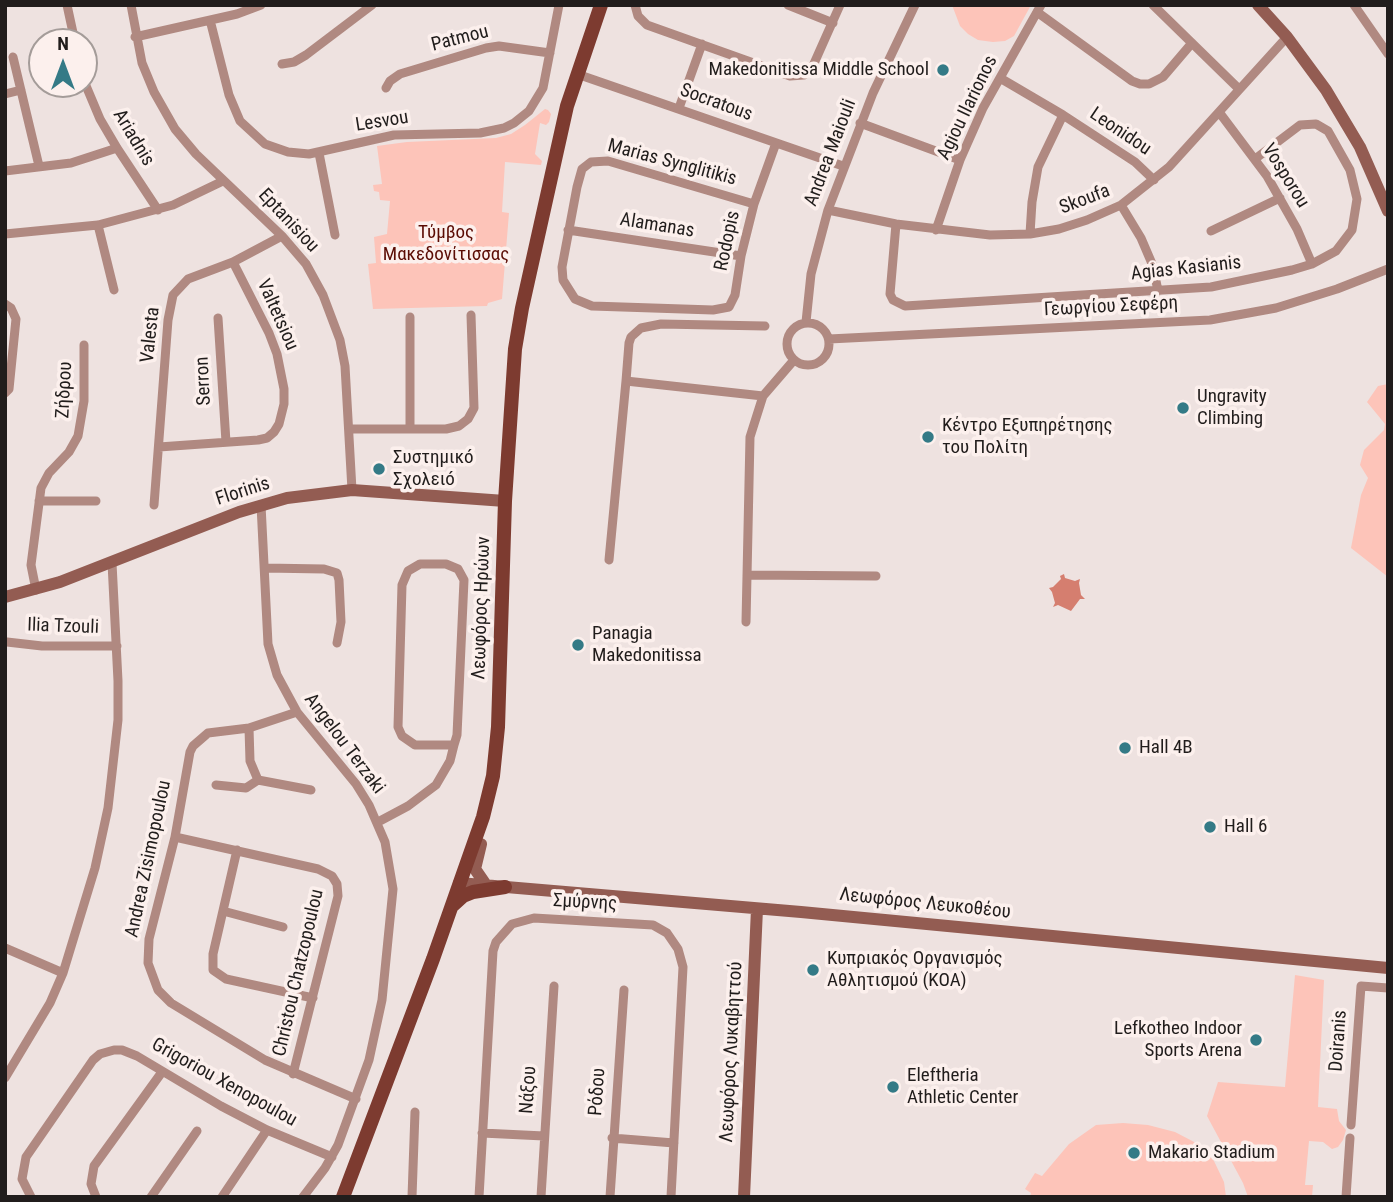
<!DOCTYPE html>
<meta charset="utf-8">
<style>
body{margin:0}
#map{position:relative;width:1393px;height:1202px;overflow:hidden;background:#eee2e0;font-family:"Roboto Condensed",sans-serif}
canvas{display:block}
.frame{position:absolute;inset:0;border:7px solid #211d1c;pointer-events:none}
.north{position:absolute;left:28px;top:28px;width:70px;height:70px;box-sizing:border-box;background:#fcf0ed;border:2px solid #a49c99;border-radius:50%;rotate:0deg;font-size:19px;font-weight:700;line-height:28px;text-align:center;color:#211d1c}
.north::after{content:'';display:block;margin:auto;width:24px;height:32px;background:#347a86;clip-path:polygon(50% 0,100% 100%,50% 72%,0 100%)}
</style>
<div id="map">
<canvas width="1393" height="1202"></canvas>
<div class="frame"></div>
<div class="north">N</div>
</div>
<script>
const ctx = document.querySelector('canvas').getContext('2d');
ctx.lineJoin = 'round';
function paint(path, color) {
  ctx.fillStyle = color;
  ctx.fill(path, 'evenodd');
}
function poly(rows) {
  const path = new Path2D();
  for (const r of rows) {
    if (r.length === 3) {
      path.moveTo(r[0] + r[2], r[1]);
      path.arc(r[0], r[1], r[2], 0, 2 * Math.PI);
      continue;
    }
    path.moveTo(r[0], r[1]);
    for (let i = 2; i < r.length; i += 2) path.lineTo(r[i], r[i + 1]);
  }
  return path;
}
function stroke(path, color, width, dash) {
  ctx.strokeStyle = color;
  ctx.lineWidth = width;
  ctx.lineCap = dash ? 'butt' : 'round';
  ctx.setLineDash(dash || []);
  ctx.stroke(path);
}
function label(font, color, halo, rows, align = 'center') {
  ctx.font = font + ' "Roboto Condensed",sans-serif';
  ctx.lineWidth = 7;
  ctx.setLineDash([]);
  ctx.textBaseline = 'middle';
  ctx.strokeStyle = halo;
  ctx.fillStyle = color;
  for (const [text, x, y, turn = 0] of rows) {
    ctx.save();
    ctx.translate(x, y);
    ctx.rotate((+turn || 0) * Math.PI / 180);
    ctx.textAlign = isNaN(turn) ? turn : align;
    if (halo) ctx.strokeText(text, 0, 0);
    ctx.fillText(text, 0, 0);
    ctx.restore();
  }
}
paint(poly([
 [952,5,1031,5,1014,36,1005,41,993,42,978,40,968,34,960,26],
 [545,109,548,110,551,114,549,122,546,125,540,123,535,154,542,161,541,165,505,162,502,212,509,213,502,299,488,303,487,306,373,309,368,264,376,263,374,237,387,234,390,201,380,200,379,192,374,191,373,185,382,184,377,146,407,142,496,138,511,134,525,125],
 [1388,384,1388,577,1351,548,1361,495,1368,478,1360,465,1364,450,1384,430,1385,424,1367,402,1378,386],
 [1295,975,1324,980,1318,1107,1337,1109,1339,1121,1346,1130,1343,1140,1338,1147,1332,1149,1323,1142,1309,1141,1305,1185,1313,1185,1312,1197,1248,1197,1243,1183,1207,1116,1218,1082,1285,1087],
 [1123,1123,1148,1125,1175,1132,1198,1144,1214,1161,1224,1182,1226,1197,1030,1197,1031,1193,1025,1189,1035,1173,1042,1176,1069,1144,1096,1125]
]), '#fdc4b9');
paint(poly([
 [1064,574,1065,578,1075,581,1080,579,1079,583,1081,595,1085,599,1080,599,1071,611,1058,605,1053,607,1055,603,1052,592,1049,588,1053,587,1061,579,1060,576]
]), '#d57e6f');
stroke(poly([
 [67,5,75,42],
 [131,5,142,63,154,92,175,129,196,154,282,236,306,264,323,295,340,340,345,366,352,490],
 [635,5,638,16,647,25,790,76,804,75,812,68,840,5],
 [788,5,833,23],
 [1153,5,1239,89],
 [1354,5,1388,54],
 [1037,12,1132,81,1140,84,1149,84,1163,77,1192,43],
 [210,20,229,95,240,121,265,144,288,152,309,154,394,135,480,133,504,128,514,123,529,111,543,88,559,5],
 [135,37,237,14,261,5],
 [13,57,39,166],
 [282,64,294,62,306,55,372,5],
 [577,74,843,166],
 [1000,78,1063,115],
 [84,81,100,119,117,148,158,210],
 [386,88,390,81,400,74,486,48,499,46,550,53],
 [5,94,21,90],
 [679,108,702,44],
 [1219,112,1267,176,1297,229,1312,264],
 [860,123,960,160],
 [319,153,335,235],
 [5,171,71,163,117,148],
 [754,204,608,161,591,162,582,169,577,187,562,267,563,280,575,299,592,306,713,310,729,307,735,295,741,256,754,204,776,143],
 [1121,205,1141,238,1153,266,1158,291],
 [828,210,896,224,990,235,1030,234,1059,229,1087,220,1121,205,1169,167,1287,37],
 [896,224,890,294,893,300,905,306,1211,287,1292,270,1312,264,1336,251,1352,230,1357,199,1350,170,1328,131,1316,124,1300,125,1255,159],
 [98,225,114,290],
 [568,230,741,256],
 [936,230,960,160,983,108,1041,5],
 [1211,231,1280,198],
 [5,234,98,225,173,205,223,181],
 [1030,234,1032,202,1038,167,1063,115,1135,162,1154,180],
 [5,304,11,308,16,319,9,389,5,393],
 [410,317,410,428],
 [218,318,226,442],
 [806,322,811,274,828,210,873,93,915,5],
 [808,344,21],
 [829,339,1210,320,1276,308,1337,289,1388,269],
 [626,381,629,343,631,337,641,328,661,324,765,326],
 [349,429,446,429,459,426,468,419,474,408,471,315],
 [159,447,258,440,267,438,274,432,279,424,284,404,284,389,277,354,269,333,233,262],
 [39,501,96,501],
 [154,505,168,320,173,295,188,279,233,262,282,236],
 [261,505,268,644,277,675,297,712,356,784,369,805,385,842,393,889,382,1000,369,1060,338,1145,325,1168,303,1197],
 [609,560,626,381,763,396],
 [265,568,324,569,337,573,339,580,341,622,337,643],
 [748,575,876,576],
 [36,590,31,565,41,488,49,473,69,452,78,436,84,401,84,345],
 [746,622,750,437,763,396,794,360],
 [7,642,42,646,117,646],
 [297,712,249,728,208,733,193,746,190,752,175,837,149,939,148,963,158,990,171,1003,265,1060,356,1099],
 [249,728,250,761,258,780,311,790],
 [216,785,246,788,258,780],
 [378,822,408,806,436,785,450,761,454,745,457,735,464,580,458,569,446,564,420,564,408,571,402,585,398,727,402,736,415,745,454,745],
 [175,837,318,869,332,876,337,884,338,896,293,1074],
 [237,850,213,954,213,970,226,979,313,998],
 [223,911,283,927],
 [5,948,63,973],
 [5,1078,50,1003,63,973,95,868,108,808,118,720,118,681,112,563],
 [1351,1125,1361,986,1388,988],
 [482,1133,544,1136],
 [612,1138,674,1143],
 [31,1197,22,1179,26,1157,93,1060,100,1054,114,1050,122,1050,137,1056,221,1106,267,1130,332,1157],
 [96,1197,91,1184,94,1166,162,1072],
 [151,1197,197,1131],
 [222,1197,267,1130],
 [412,1197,415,1112],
 [479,1197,493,951,496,942,512,924,534,918,653,925,667,933,678,949,683,967,671,1197],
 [541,1197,554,986],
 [610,1197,624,990],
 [1346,1197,1350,1138]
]), '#b08981', 9);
stroke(poly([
 [1258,5,1287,37,1326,90,1360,147,1388,211],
 [5,597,60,582,239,512,287,498,352,490,505,501],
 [481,844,475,869,486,885],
 [459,883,801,912,1388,968],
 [744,1197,757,909]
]), '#935c52', 12);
stroke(poly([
 [452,906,463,896,473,892,505,887],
 [343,1197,433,959,483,817,493,776,498,727,505,501,515,349,522,308,567,106,601,5]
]), '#7d3b30', 14);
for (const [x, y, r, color] of [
 [943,70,7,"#347a86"],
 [1183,408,7,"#347a86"],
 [928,437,7,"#347a86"],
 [379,469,7,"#347a86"],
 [578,645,7,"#347a86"],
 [1125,748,7,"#347a86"],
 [1210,827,7,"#347a86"],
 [813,970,7,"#347a86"],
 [1256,1040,7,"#347a86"],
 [893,1087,7,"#347a86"],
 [1134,1153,7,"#347a86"]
]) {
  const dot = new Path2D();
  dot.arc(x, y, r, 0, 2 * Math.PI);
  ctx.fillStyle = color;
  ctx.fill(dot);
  stroke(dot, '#fcf0ed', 2.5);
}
label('19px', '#211d1c', '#fcf0ed', [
 ["Patmou",460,39,-14],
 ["Socratous",716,103,20],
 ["Agiou Ilarionos",968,108,-64],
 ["Lesvou",382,122,-9],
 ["Leonidou",1120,132,34],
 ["Ariadnis",133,138,59],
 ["Andrea Maiouli",831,153,-69],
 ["Marias Synglitikis",672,163,15],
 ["Vosporou",1285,176,58],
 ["Skoufa",1085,200,-21],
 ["Eptanisiou",288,221,47],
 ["Alamanas",657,226,9],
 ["Rodopis",728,241,-78],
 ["Agias Kasianis",1186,269,-6],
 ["Γεωργίου Σεφέρη",1111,307,-3],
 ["Valtetsiou",277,315,66],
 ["Valesta",151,335,-84],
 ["Serron",204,381,-93],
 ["Ζήδρου",65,390,-87],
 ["Florinis",243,492,-18],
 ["Λεωφόρος Ηρώων",482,608,-88],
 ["Ilia Tzouli",63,627,2],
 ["Angelou Terzaki",344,744,53],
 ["Andrea Zisimopoulou",149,859,-78],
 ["Σμύρνης",585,903,3],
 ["Λεωφόρος Λευκοθέου",925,904,6],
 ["Christou Chatzopoulou",299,973,-77],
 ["Doiranis",1339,1041,-86],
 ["Λεωφόρος Λυκαβηττού",732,1052,-87],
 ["Grigoriou Xenopoulou",224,1083,29],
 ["Νάξου",529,1090,-86],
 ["Ρόδου",598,1092,-86]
]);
label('19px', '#211d1c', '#fcf0ed', [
 ["Makedonitissa Middle School",929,70,"right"],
 ["Ungravity",1197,397],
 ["Climbing",1197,419],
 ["Κέντρο Εξυπηρέτησης",942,426],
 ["του Πολίτη",942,448],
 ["Συστημικó",393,458],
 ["Σχολειó",393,480],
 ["Panagia",592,634],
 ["Makedonitissa",592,656],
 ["Hall 4B",1139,748],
 ["Hall 6",1224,827],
 ["Κυπριακός Οργανισμός",827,959],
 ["Αθλητισμού (ΚΟΑ)",827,981],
 ["Lefkotheo Indoor",1242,1029,"right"],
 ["Sports Arena",1242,1051,"right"],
 ["Eleftheria",907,1076],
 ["Athletic Center",907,1098],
 ["Makario Stadium",1148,1153]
], 'left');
label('19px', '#5b0c04', '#fcf0ed', [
 ["Τύμβος",446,233],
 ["Μακεδονίτισσας",446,255]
]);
</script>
